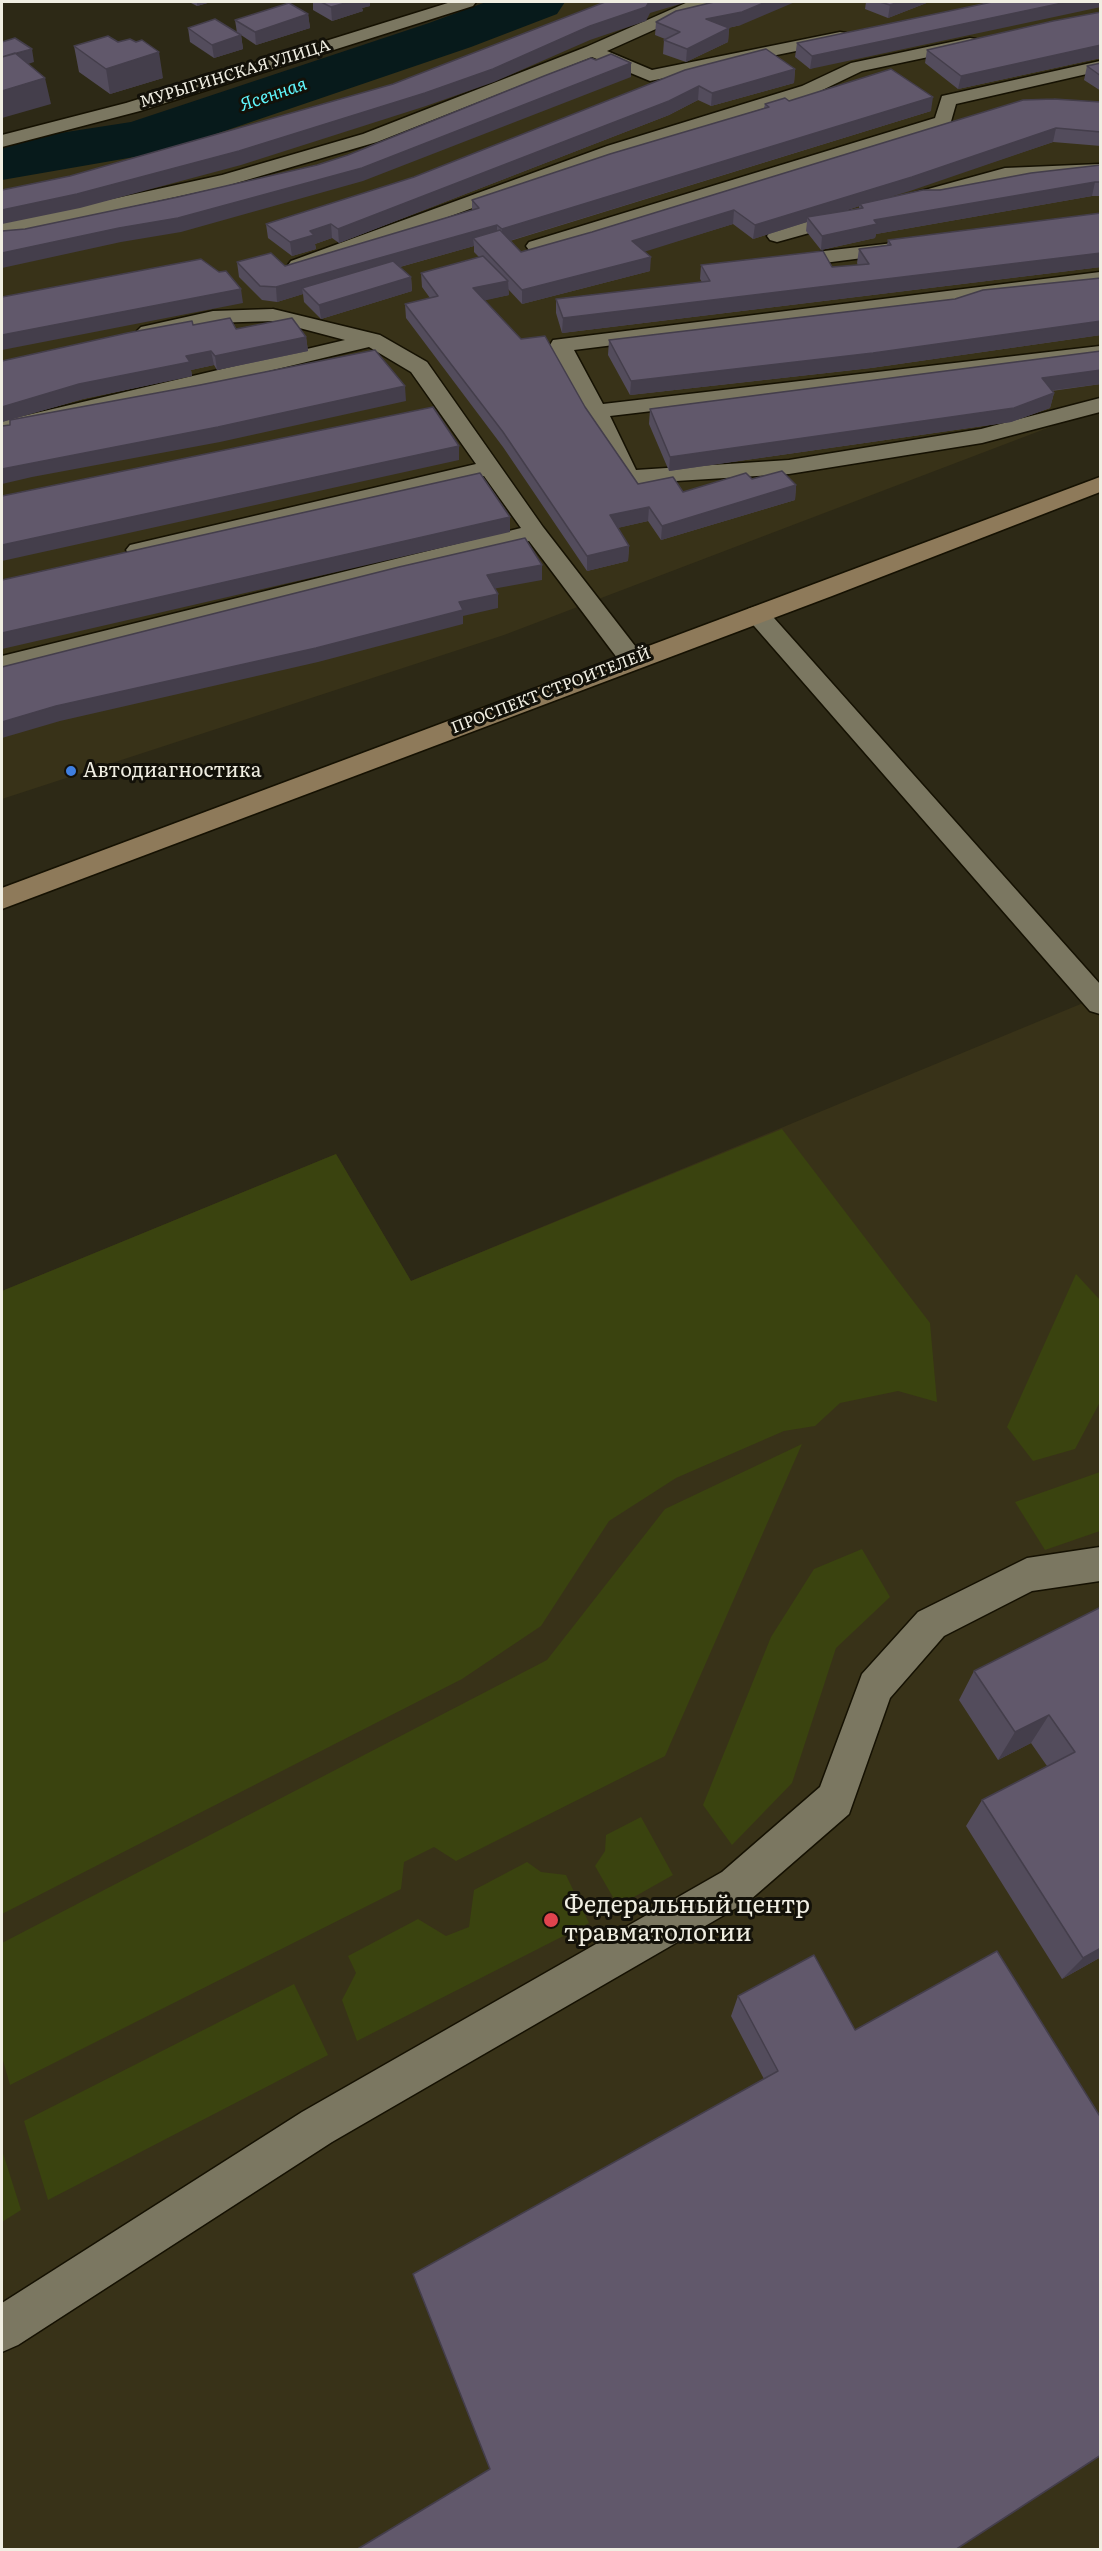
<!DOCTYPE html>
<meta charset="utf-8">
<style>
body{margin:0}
#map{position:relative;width:1102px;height:2551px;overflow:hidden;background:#2d2916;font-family:Literata,serif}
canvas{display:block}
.frame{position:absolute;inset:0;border:3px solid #f0eee2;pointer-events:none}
</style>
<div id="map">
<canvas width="1102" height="2551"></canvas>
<div class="frame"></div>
</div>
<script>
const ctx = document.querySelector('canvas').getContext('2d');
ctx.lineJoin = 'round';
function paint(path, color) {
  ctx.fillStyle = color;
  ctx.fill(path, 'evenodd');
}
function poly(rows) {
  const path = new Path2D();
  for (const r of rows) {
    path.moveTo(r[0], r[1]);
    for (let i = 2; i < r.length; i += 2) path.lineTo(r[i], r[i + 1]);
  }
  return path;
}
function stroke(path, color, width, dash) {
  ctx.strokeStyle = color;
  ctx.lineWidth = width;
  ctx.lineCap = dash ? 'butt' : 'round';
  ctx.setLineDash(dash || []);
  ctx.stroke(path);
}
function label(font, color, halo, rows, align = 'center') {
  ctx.font = font + ' Literata,serif';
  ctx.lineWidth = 6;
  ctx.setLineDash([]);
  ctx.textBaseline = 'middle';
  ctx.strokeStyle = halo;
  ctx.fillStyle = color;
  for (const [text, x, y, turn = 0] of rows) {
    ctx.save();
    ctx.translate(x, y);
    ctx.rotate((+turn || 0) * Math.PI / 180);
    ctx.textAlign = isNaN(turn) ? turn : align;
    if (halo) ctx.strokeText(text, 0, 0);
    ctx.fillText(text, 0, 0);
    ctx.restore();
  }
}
paint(poly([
 [561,2,1100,2,1100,408,504,635,2,799,2,176,397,64],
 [1100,996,1100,2549,2,2550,2,1291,336,1154,411,1281]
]), '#383218');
paint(poly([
 [782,1129,930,1323,937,1402,898,1391,840,1403,815,1426,784,1431,676,1478,609,1521,541,1626,462,1679,2,1914,2,1291,336,1154,411,1281],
 [1076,1274,1100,1300,1100,1402,1075,1449,1033,1461,1007,1427],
 [802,1444,665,1756,456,1861,434,1847,404,1862,401,1889,10,2085,2,2057,2,1943,547,1660,665,1509],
 [1100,1472,1100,1531,1045,1550,1015,1502],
 [862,1549,890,1597,836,1648,792,1783,732,1845,703,1805,771,1637,814,1569],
 [641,1817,673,1875,618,1906,595,1866,605,1851,606,1835],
 [527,1862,541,1872,566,1875,589,1923,357,2041,342,2000,356,1973,348,1956,418,1919,446,1936,469,1927,474,1890],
 [294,1984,328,2055,48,2200,24,2121],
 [2,2150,21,2210,2,2222]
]), '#3a430f');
paint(poly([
 [486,2,565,2,557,14,471,47,163,152,2,180,2,142,131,122,429,23,486,2]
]), '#071a1b');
const service = poly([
 [688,2,710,2,707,6,607,51,652,70,840,32,846,33,849,37,846,41,840,42,650,81,592,57,377,142,226,186,2,235,2,223,222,175,363,134,586,47,688,2],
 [970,38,976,39,979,43,976,47,862,71,814,94,621,154,305,269,291,269,288,265,291,261,607,146,802,86,851,63,970,38],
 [1100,61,1100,71,956,104,950,125,543,250,529,250,526,246,529,242,935,118,942,96,1100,61],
 [1100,164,1100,176,1006,180,917,204,910,202,907,198,910,194,1005,168,1100,164],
 [849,210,856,212,859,216,856,220,777,242,770,240,767,236,770,232,849,210],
 [902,242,909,244,912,248,909,252,824,263,817,261,814,257,817,253,824,251,902,242],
 [1100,272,1100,284,574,350,603,404,1100,346,1100,358,610,416,636,470,789,460,981,429,1100,398,1100,412,982,443,789,474,628,484,620,482,550,345,553,340,561,339,1100,272],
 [273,309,380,335,427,362,543,527,642,655,646,661,642,667,633,669,624,667,529,541,2,672,2,656,521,528,484,476,138,557,130,555,126,550,130,545,476,464,411,372,369,347,2,435,2,421,345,340,273,321,213,323,148,337,141,335,137,331,141,327,213,311,273,309],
 [1100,1547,1100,1581,1032,1591,944,1636,890,1698,849,1814,750,1900,332,2142,18,2345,2,2352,2,2303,302,2112,722,1872,820,1787,862,1674,918,1612,1027,1558,1100,1547]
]);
const minor = poly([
 [451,2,476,2,473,6,140,111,2,147,2,135,126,103,451,2],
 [757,606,766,609,1100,984,1100,1014,1090,1011,748,619,745,614,748,609,757,606]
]);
const secondary = poly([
 [1100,477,1100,492,832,596,2,909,2,888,1100,477]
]);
stroke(service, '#151102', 3);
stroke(minor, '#151102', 3);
stroke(secondary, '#151102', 3);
paint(service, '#7b7761');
paint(minor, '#7b7761');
paint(secondary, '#8e7a5a');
paint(poly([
 [189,2,211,2,197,6],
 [313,2,370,2,370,6,362,8,363,11,332,21,313,10],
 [866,2,929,2,888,18,865,9],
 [992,2,810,69,795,57,797,43],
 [1101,12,1101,58,958,89,925,63,927,50],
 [308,14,310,28,256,45,241,35,243,49,214,58,190,42,188,28,237,33,235,20],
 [656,22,741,25,728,28,729,28,728,42,686,62,663,54,664,40,665,39,655,35],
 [74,46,163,78,110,94,79,72],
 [1101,63,1101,91,1084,80,1087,66],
 [795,69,794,83,711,106,698,100,669,115,339,243,332,238,315,244,316,249,292,256,268,238,266,224,414,177,685,70],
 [789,101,931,111,510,241,521,252,1101,102,1101,146,1053,142,885,198,1101,165,1101,196,1092,196,876,234,875,238,821,250,806,231,807,222,753,239,733,224,644,251,650,271,522,304,508,289,509,295,484,300,585,407,638,484,683,492,752,479,796,485,795,500,661,540,648,521,617,528,629,546,628,561,587,571,503,447,406,318,405,304,430,298,422,287,421,273,479,257,474,252,474,246,400,267,411,277,412,291,321,319,304,302,303,294,277,302,262,300,239,277,237,262,285,266,472,211,472,200,764,108,765,104],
 [859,206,859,208,845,211],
 [1101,213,1101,267,562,333,556,313,556,299,702,282,700,279,701,265,832,267,858,265,857,263,859,249,887,245,888,240],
 [1101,278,1101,335,871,368,630,395,608,355,609,340,955,299],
 [193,325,306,337,308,351,217,370,214,365,191,370,192,376,83,399,2,422,2,361],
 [1101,351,1101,384,1052,391,1054,393,1050,408,1011,422,669,471,649,424,650,409],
 [1101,1607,1101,1957,1062,1979,966,1826,982,1800,1047,1766,1031,1743,998,1760,959,1700,974,1671],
 [738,1996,855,2030,490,2469,764,2079,731,2016]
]), '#534c5c');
paint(poly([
 [197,2,211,2,197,6],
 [349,2,370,2,370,6,362,8,363,11,332,21,331,7],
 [649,2,687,2,650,13,646,21,590,40,494,82,426,106,241,165,80,208,2,224,2,210,590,26],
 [766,2,795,2,741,25,705,33,706,19],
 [899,2,929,2,888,18,890,5],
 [1067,2,1101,2,1101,7,810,69,812,56],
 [308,14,310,28,256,45,255,32],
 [729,28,728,42,686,62,687,49],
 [241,35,243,49,214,58,212,45],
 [1101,45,1101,58,958,89,961,76],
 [32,49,34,62,2,73,2,58],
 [159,52,163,78,110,94,106,69],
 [631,63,631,77,363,181,181,232,121,242,2,268,2,253,119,228,178,218],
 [795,69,794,83,711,106,712,93],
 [45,78,51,104,2,118,2,91],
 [699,86,698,100,669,115,339,243,338,229],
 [933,97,931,111,502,243,502,229],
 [1056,128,1053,142,910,191,861,206,860,204,860,206,811,221,807,217,807,222,753,239,755,225],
 [1095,182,1092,196,876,234,875,238,821,250,822,236,874,220],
 [734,210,733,224,631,256,632,241],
 [331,224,332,238,315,244,316,249,292,256,290,242,310,231],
 [497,225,497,240,473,238,474,246,307,293,302,288,303,294,277,302,276,287],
 [1101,253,1101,267,562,333,563,318],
 [651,257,650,271,522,304,522,290],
 [411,277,412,291,321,319,319,305],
 [508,281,509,295,474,303,473,288],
 [241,289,243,303,2,350,2,335],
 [1101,321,1101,335,871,368,630,395,631,381],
 [306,337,308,351,217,370,215,356],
 [211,351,214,365,191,370,192,376,83,399,2,422,2,407,79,384,186,356],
 [1101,370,1101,384,1039,392,1042,378],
 [405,386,406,401,220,442,32,477,2,484,2,469],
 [1054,393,1050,408,1011,422,669,471,670,457],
 [459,446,459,460,2,561,2,545],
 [796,485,795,500,661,540,662,526],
 [649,507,648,521,609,530,610,515],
 [510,517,510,532,2,649,2,633],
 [629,546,628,561,587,571,587,556],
 [542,565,542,580,487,590,487,575],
 [498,594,498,608,463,616,463,624,318,662,60,721,2,738,2,722,56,706,459,602],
 [1049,1715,1031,1743,998,1760,1015,1732],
 [1101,1948,1101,1957,1062,1979,1083,1958]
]), '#443e4b');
const building = poly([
 [321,2,349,2,331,7,321,2],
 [605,2,649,2,646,7,590,26,493,69,425,93,239,151,77,194,2,210,2,190,70,176,393,84,605,2],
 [714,2,766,2,742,12,706,19,729,28,687,49,664,40,680,32,656,22,676,11,714,2],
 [880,2,899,2,890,5,880,2],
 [992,2,1067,2,812,56,797,43,992,2],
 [289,3,308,14,255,32,235,20,289,3],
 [1101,12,1101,45,961,76,927,50,1053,21,1101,12],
 [215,19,241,35,212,45,188,28,215,19],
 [108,36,118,42,130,39,136,42,142,40,159,52,106,69,74,46,108,36],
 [15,38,32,49,2,57,2,42,15,38],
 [766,49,795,69,712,93,699,86,669,101,338,229,331,224,310,231,314,235,290,242,266,224,414,177,685,70,766,49],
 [15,53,45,78,2,91,2,57,15,53],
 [611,54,631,63,362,168,178,218,119,228,2,253,2,231,25,229,178,197,317,165,348,155,544,76,591,58,596,60,611,54],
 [1101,63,1101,76,1087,66,1101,63],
 [891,69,933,97,502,229,497,225,276,287,260,286,237,262,271,253,285,266,479,208,472,200,610,154,769,107,765,104,785,98,789,101,891,69],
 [1054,99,1101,102,1101,132,1056,128,912,177,755,225,734,210,632,241,651,257,522,290,473,238,500,230,521,252,592,232,1023,100,1054,99],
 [1101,165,1101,182,1095,182,874,220,877,224,822,236,807,217,863,208,860,204,923,190,940,190,1031,173,1101,165],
 [1101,213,1101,253,563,318,556,299,710,281,701,265,823,251,832,267,869,264,859,249,891,245,888,240,1101,213],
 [483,256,508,281,473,288,521,339,545,336,585,407,638,484,673,477,683,492,746,473,752,479,782,471,796,485,662,526,649,507,610,515,629,546,587,556,503,432,405,304,438,296,421,273,483,256],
 [201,259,219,272,226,271,241,289,2,335,2,297,201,259],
 [393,261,411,277,319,305,302,288,393,261],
 [1101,278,1101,321,873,353,631,381,609,340,955,299,983,290,1101,278],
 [230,318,236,329,292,318,306,337,215,356,211,351,186,356,190,362,79,384,2,407,2,361,127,333,192,321,193,325,230,318],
 [375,350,405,386,218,427,2,469,2,426,10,425,10,420,200,385,375,350],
 [1101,351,1101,370,1042,378,1054,393,1014,408,670,457,650,409,1101,351],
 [433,407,459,446,2,545,2,496,433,407],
 [480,473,510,517,2,633,2,580,480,473],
 [525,538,542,565,487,575,498,594,459,602,463,610,316,648,56,706,2,722,2,667,399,567,525,538],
 [1101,1607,1101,1948,1083,1958,982,1800,1075,1752,1049,1715,1015,1732,974,1671,1101,1607],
 [997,1951,1101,2118,1101,2455,955,2550,356,2550,490,2469,413,2274,778,2071,738,1996,814,1955,855,2030,997,1951]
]);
paint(building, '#61586b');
stroke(building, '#443e4b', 1.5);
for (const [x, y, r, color] of [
 [71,771,6,"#3f7fe0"],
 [551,1920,8,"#e0444e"]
]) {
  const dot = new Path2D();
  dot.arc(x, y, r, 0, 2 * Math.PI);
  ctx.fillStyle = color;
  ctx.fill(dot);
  stroke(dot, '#131109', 2);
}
label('16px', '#f0eee2', '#131109', [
 ["МУРЫГИНСКАЯ УЛИЦА",235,74,-17],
 ["ПРОСПЕКТ СТРОИТЕЛЕЙ",551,691,-21]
]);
label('italic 18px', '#5ff7fd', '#131109', [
 ["Ясенная",273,95,-19]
]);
label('20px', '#f0eee2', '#131109', [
 ["Автодиагностика",83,771]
], 'left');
label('24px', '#f0eee2', '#131109', [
 ["Федеральный центр",564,1906],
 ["травматологии",564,1934]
], 'left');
</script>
